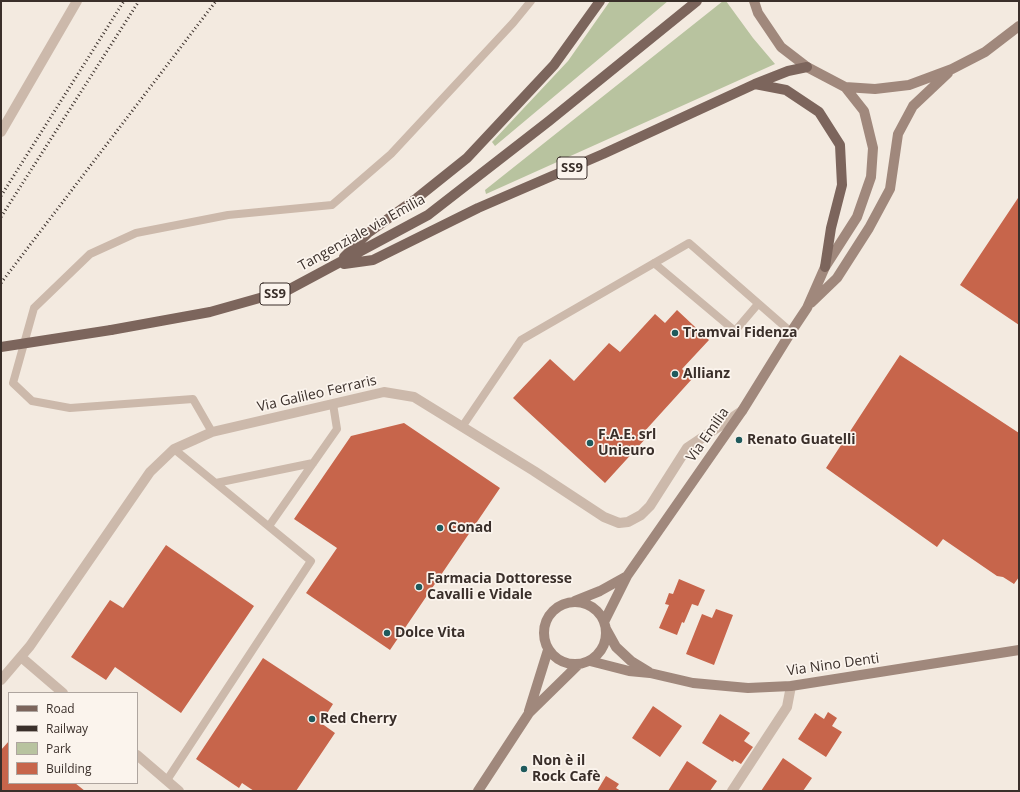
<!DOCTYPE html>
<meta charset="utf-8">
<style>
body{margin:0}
#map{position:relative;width:1020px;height:792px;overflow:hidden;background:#f3eae0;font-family:"Open Sans",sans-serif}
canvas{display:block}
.frame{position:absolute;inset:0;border:2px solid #3a2f2a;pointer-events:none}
.legend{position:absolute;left:8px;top:692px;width:130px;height:92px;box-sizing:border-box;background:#fbf4ed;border:1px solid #aea59f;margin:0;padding:5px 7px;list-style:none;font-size:12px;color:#3a2f2a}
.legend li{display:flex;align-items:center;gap:8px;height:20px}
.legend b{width:20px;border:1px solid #aea59f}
</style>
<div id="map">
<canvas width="1020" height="792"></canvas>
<div class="frame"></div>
<ul class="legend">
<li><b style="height:5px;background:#7c655c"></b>Road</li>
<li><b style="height:5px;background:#3a2f2a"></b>Railway</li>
<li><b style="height:11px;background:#b8c39f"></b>Park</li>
<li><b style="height:11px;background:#c7654b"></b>Building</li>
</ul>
</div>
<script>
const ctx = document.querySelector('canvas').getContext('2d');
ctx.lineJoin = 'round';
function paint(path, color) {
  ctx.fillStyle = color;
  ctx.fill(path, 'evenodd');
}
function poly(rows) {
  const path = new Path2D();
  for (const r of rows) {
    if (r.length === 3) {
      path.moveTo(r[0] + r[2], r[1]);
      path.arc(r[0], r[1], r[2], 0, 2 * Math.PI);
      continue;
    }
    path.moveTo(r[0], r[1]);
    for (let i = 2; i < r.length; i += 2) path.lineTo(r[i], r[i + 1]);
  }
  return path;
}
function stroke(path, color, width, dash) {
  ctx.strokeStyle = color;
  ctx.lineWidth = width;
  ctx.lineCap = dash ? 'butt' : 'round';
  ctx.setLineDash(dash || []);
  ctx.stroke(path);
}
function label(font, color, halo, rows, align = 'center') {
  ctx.font = font + ' "Open Sans",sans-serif';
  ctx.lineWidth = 3.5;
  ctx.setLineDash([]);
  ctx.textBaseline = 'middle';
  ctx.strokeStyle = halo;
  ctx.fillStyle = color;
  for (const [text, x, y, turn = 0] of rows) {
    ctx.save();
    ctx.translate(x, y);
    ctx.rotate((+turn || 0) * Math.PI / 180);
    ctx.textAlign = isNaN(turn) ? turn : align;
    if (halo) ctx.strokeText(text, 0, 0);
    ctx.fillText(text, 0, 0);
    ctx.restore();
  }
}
paint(poly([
 [610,1,668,1,495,146,492,142,568,61],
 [723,1,726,1,753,38,775,64,486,194,485,190]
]), '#b8c39f');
paint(poly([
 [1018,198,1019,199,1019,325,960,285],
 [677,310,709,340,682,369,692,379,643,433,647,437,605,483,513,398,550,359,574,381,609,343,620,352,655,314,665,323],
 [900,355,1019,433,1019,577,1014,584,1003,577,997,576,943,539,937,547,826,468],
 [404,423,500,488,390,650,306,593,337,548,294,519,351,436],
 [166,545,254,606,181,713,115,667,106,680,71,657,110,600,123,608],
 [679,579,705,590,698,606,692,604,684,623,682,622,677,635,659,628,669,605,665,604,669,593,673,594],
 [716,609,733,615,714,665,686,654,702,614,712,618],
 [263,658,333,704,321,723,335,733,296,791,254,791,242,783,239,788,196,759],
 [653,706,682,726,660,757,632,738],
 [828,712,837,718,832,726,842,732,826,757,798,739,815,713,824,719],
 [720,714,750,733,744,741,753,747,741,764,734,760,733,762,702,743],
 [9,741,9,783,75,783,85,791,1,791,1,750],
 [783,758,812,778,803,791,761,791],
 [687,761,717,781,710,791,668,791],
 [606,776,619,784,616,788,621,791,597,791]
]), '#c7654b');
stroke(poly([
 [654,263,735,331,758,304],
 [462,427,521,340,689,243,791,332],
 [212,432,193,399,70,408,32,401,13,383,34,308,90,254,136,233,228,215,332,205,391,154,513,23,531,1],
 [216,483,313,463],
 [269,526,337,429,333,404],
 [167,780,311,561,174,449]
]), '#ccb9ab', 8);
stroke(poly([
 [1,132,77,1],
 [21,657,63,693],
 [1,680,30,646,150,472,174,449,212,432,384,392,414,397,534,471,604,517,619,523,628,522,641,515,650,506,687,448,742,411],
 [137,755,179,791],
 [732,791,787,707,791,686]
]), '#ccb9ab', 10);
stroke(poly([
 [754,1,758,13,781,47,807,67,845,87,875,89,909,85,952,69,985,52,1019,26],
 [811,303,837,278,869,228,890,189,898,134,913,106,948,73],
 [575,601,600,591,627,576],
 [575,633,31],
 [604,622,627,576,742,411,791,332,807,308,825,267,857,217,871,177,873,148,864,111,845,87],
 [606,629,616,647,631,661,649,672],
 [590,661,629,671,650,673,693,683,748,688,791,686,1019,650],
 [529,711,548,650],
 [478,791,529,713,578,665]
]), '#a0887c', 10);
stroke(poly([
 [755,84,786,90,819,112,840,145,842,185,831,228,825,267],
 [344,257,368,233,417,198,467,158,554,65,600,1],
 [344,264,373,260,478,208,603,154,755,84,788,71,807,67],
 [111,330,210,312,288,290,428,215,549,121,697,1]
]), '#7c655c', 10);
stroke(poly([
 [1,196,124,1],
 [1,217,139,1],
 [1,283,216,1]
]), '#3a2f2a', 3, [1, 3]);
stroke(poly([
 [1,347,111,330]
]), '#7c655c', 10);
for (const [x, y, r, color] of [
 [675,333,4,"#1f5a5c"],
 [675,374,4,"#1f5a5c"],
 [739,440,4,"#1f5a5c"],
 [590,443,4,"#1f5a5c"],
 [440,528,4,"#1f5a5c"],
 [419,587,4,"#1f5a5c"],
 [387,633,4,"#1f5a5c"],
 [312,719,4,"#1f5a5c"],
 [524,769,4,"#1f5a5c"]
]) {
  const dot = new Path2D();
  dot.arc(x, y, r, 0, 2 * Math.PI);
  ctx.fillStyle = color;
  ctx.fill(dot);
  stroke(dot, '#fbf4ed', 1.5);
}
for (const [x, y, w] of [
 [572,168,30],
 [275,294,30]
]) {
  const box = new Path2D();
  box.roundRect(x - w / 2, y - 11, w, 22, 3);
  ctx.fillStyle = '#fbf4ed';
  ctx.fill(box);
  stroke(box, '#3a2f2a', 1);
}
label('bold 13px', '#3a2f2a', null, [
 ["SS9",572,168],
 ["SS9",275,294]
]);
label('14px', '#3a2f2a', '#fbf4ed', [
 ["Tangenziale via Emilia",362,233,-29],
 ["Via Galileo Ferraris",317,394,-13],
 ["Via Emilia",708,435,-55],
 ["Via Nino Denti",833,665,-8]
]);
label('bold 14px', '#3a2f2a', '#fbf4ed', [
 ["Tramvai Fidenza",683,333],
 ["Allianz",683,374],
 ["F.A.E. srl",598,435],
 ["Unieuro",598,451],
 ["Renato Guatelli",747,440],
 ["Conad",448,528],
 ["Farmacia Dottoresse",427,579],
 ["Cavalli e Vidale",427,595],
 ["Dolce Vita",395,633],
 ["Red Cherry",320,719],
 ["Non è il",532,761],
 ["Rock Cafè",532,777]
], 'left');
</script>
